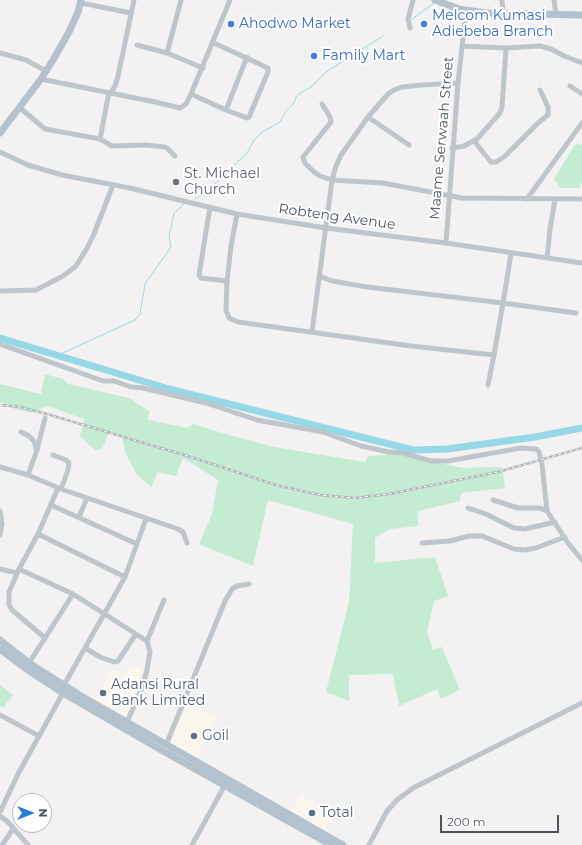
<!DOCTYPE html>
<style>
body{margin:0}
#map{position:relative;width:582px;height:845px;overflow:hidden;background:#f3f1f1;font-family:Montserrat,sans-serif}
canvas{display:block}
.north{position:absolute;left:12px;top:793px;width:40px;height:40px;box-sizing:border-box;background:#fff;border:1px solid #b7bbbe;border-radius:50%;rotate:90deg;font-size:11px;font-weight:700;line-height:16px;text-align:center;color:#4a555d}
.north::after{content:'';display:block;margin:auto;width:14px;height:18px;background:#2a7dd4;clip-path:polygon(50% 0,100% 100%,50% 72%,0 100%)}
.scale{position:absolute;left:440px;top:815px;width:119px;height:18px;box-sizing:border-box;border:2px solid #4a555d;border-top:0;padding-left:5px;font-size:12px;line-height:14px;white-space:nowrap;color:#4a555d;-webkit-text-stroke:3px #fff;paint-order:stroke}
</style>
<div id="map">
<canvas width="582" height="845"></canvas>
<div class="north">N</div>
<div class="scale">200 m</div>
</div>
<script>
const ctx = document.querySelector('canvas').getContext('2d');
ctx.lineJoin = 'round';
function paint(path, color) {
  ctx.fillStyle = color;
  ctx.fill(path, 'evenodd');
}
function poly(rows) {
  const path = new Path2D();
  for (const r of rows) {
    path.moveTo(r[0], r[1]);
    for (let i = 2; i < r.length; i += 2) path.lineTo(r[i], r[i + 1]);
  }
  return path;
}
function stroke(path, color, width, dash) {
  ctx.strokeStyle = color;
  ctx.lineWidth = width;
  ctx.lineCap = dash ? 'butt' : 'round';
  ctx.setLineDash(dash || []);
  ctx.stroke(path);
}
function label(font, color, halo, rows, align = 'center') {
  ctx.font = font + ' Montserrat,sans-serif';
  ctx.lineWidth = 4;
  ctx.setLineDash([]);
  ctx.textBaseline = 'middle';
  ctx.strokeStyle = halo;
  ctx.fillStyle = color;
  for (const [text, x, y, turn = 0] of rows) {
    ctx.save();
    ctx.translate(x, y);
    ctx.rotate((+turn || 0) * Math.PI / 180);
    ctx.textAlign = isNaN(turn) ? turn : align;
    if (halo) ctx.strokeText(text, 0, 0);
    ctx.fillText(text, 0, 0);
    ctx.restore();
  }
}
paint(poly([
 [141,667,137,690,125,719,95,700,111,669,122,672],
 [187,705,216,717,197,758,170,743],
 [301,795,334,815,324,831,291,811]
]), '#fbf6ed');
paint(poly([
 [576,143,582,145,582,181,579,188,560,188,554,179],
 [45,374,63,379,68,384,129,398,149,411,148,420,188,428,193,424,229,435,274,447,365,462,368,456,396,454,463,468,502,467,505,488,461,493,460,501,418,511,418,526,390,529,375,538,375,563,435,557,448,596,434,601,427,632,433,650,442,647,460,690,441,699,437,689,399,706,393,674,349,675,349,701,326,692,349,602,353,524,268,500,253,566,199,544,212,514,218,480,183,458,176,476,158,472,151,487,137,475,126,454,122,438,109,433,102,449,95,450,80,436,84,419,47,406,31,413,15,409,0,402,0,384,41,394],
 [0,685,13,695,3,708,0,706]
]), '#c4ecd2');
stroke(poly([
 [411,20,434,3],
 [195,199,227,174,238,161,246,155,254,140,261,133,280,122,286,111,294,103,296,97,299,94,311,87,326,72,383,36],
 [56,356,135,320,140,314,145,284,171,247,169,236,174,213,184,204]
]), '#96d8e5', 1);
stroke(poly([
 [0,338,169,389,413,450,447,449,535,437,582,428]
]), '#96d8e5', 7);
stroke(poly([
 [181,0,167,53,203,68],
 [502,0,503,14],
 [554,0,556,15],
 [81,3,131,13],
 [410,28,408,19,413,0],
 [137,45,167,53],
 [462,46,506,48,540,46,551,49,564,56,582,63],
 [0,53,26,60,46,71],
 [41,79,155,102,180,108,186,104,191,94,230,0],
 [570,86,582,94],
 [191,94,226,110,247,118,249,117,268,72,268,68,214,43],
 [322,104,330,117,331,122,303,157,305,163,314,172,320,176,332,180,383,183,462,198,582,199],
 [19,107,45,129,100,139,108,97,115,86,118,76,134,0],
 [226,110,247,57],
 [368,117,409,145],
 [100,139,112,146,146,145,164,147,167,148,175,156],
 [474,141,491,162,496,162,504,157,538,123,548,115,548,107,540,90],
 [452,148,464,146,477,139,500,113,502,107,506,48],
 [0,152,28,165,62,175,130,188,237,214,326,228,446,243,582,263],
 [527,199,582,123],
 [210,207,199,275,201,278,227,281],
 [237,214,231,246,227,281,226,310,229,318,238,322,411,346,494,355,503,303,576,313],
 [446,243,458,83,466,11],
 [547,258,550,229,555,200],
 [319,276,332,281,367,287,503,303,511,254],
 [0,291,36,290,63,276,76,266,87,248,94,234,113,185],
 [312,332,332,180,336,166,341,155,368,117,388,94,394,90,402,87,422,85,458,83],
 [0,344,103,381,114,381,131,387,143,388,206,403,257,420,323,432,361,446,389,452,403,453,431,461,448,461,521,448,536,449,539,452,542,464,547,511],
 [488,385,494,355],
 [21,432,29,436,34,441,36,449],
 [53,455,66,460,69,463,68,470,61,489],
 [0,467,28,475,61,489,178,529,183,532,187,543],
 [28,475,37,450,45,418],
 [493,500,518,508,540,508,547,511,568,543,582,560],
 [51,505,137,544],
 [468,508,486,514,514,528,525,529,555,522],
 [0,511,2,524,0,535],
 [79,517,87,498],
 [38,534,125,577],
 [422,543,450,541,469,536,482,536,514,549,525,550,536,548,565,537],
 [0,569,17,573],
 [19,569,73,594,147,641,150,652,147,670,142,688,127,722],
 [45,638,73,594],
 [147,641,164,600],
 [85,648,100,657,114,662,118,661,136,634],
 [29,663,45,638,12,610,9,605,9,592,19,569,38,534,58,488],
 [64,685,125,577,146,519],
 [0,715,39,736],
 [166,745,225,601,232,589,237,586,249,584],
 [0,812,19,772,63,693],
 [0,816,8,822,28,845],
 [2,845,13,829],
 [192,845,226,783],
 [369,845,387,811,397,800,413,788,582,703]
]), '#bec6cc', 5);
stroke(poly([
 [435,0,459,9,486,13,582,15],
 [0,133,41,79,53,60,69,32,78,12,81,0],
 [0,640,29,663,81,696,343,845],
 [0,649,25,668,63,693,163,751,331,845]
]), '#b4c2cd', 7);
const rail = poly([
 [0,405,21,407,47,414,191,457,276,485,320,495,355,498,389,494,498,472,582,448]
]);
stroke(rail, '#b4b7bb', 2.5);
stroke(rail, '#fff', 1, [3]);
for (const [x, y, r, color] of [
 [231,24,4,"#3f7fe0"],
 [424,24,4,"#3f7fe0"],
 [314,56,4,"#3f7fe0"],
 [176,182,4,"#6b7280"],
 [103,693,4,"#5c6f8a"],
 [194,736,4,"#5c6f8a"],
 [312,813,4,"#5c6f8a"]
]) {
  const dot = new Path2D();
  dot.arc(x, y, r, 0, 2 * Math.PI);
  ctx.fillStyle = color;
  ctx.fill(dot);
  stroke(dot, '#fff', 1.5);
}
label('14px', '#366cbe', '#fff', [
 ["Melcom Kumasi",432,16],
 ["Adiebeba Branch",432,32],
 ["Ahodwo Market",239,24],
 ["Family Mart",322,56]
], 'left');
label('14px', '#4a555d', '#fff', [
 ["Maame Serwaah Street",442,138,-85],
 ["Robteng Avenue",337,217,8]
]);
label('14px', '#5b616d', '#fff', [
 ["St. Michael",184,174],
 ["Church",184,190]
], 'left');
label('14px', '#4e5e75', '#fff', [
 ["Adansi Rural",111,685],
 ["Bank Limited",111,701],
 ["Goil",202,736],
 ["Total",320,813]
], 'left');
</script>
